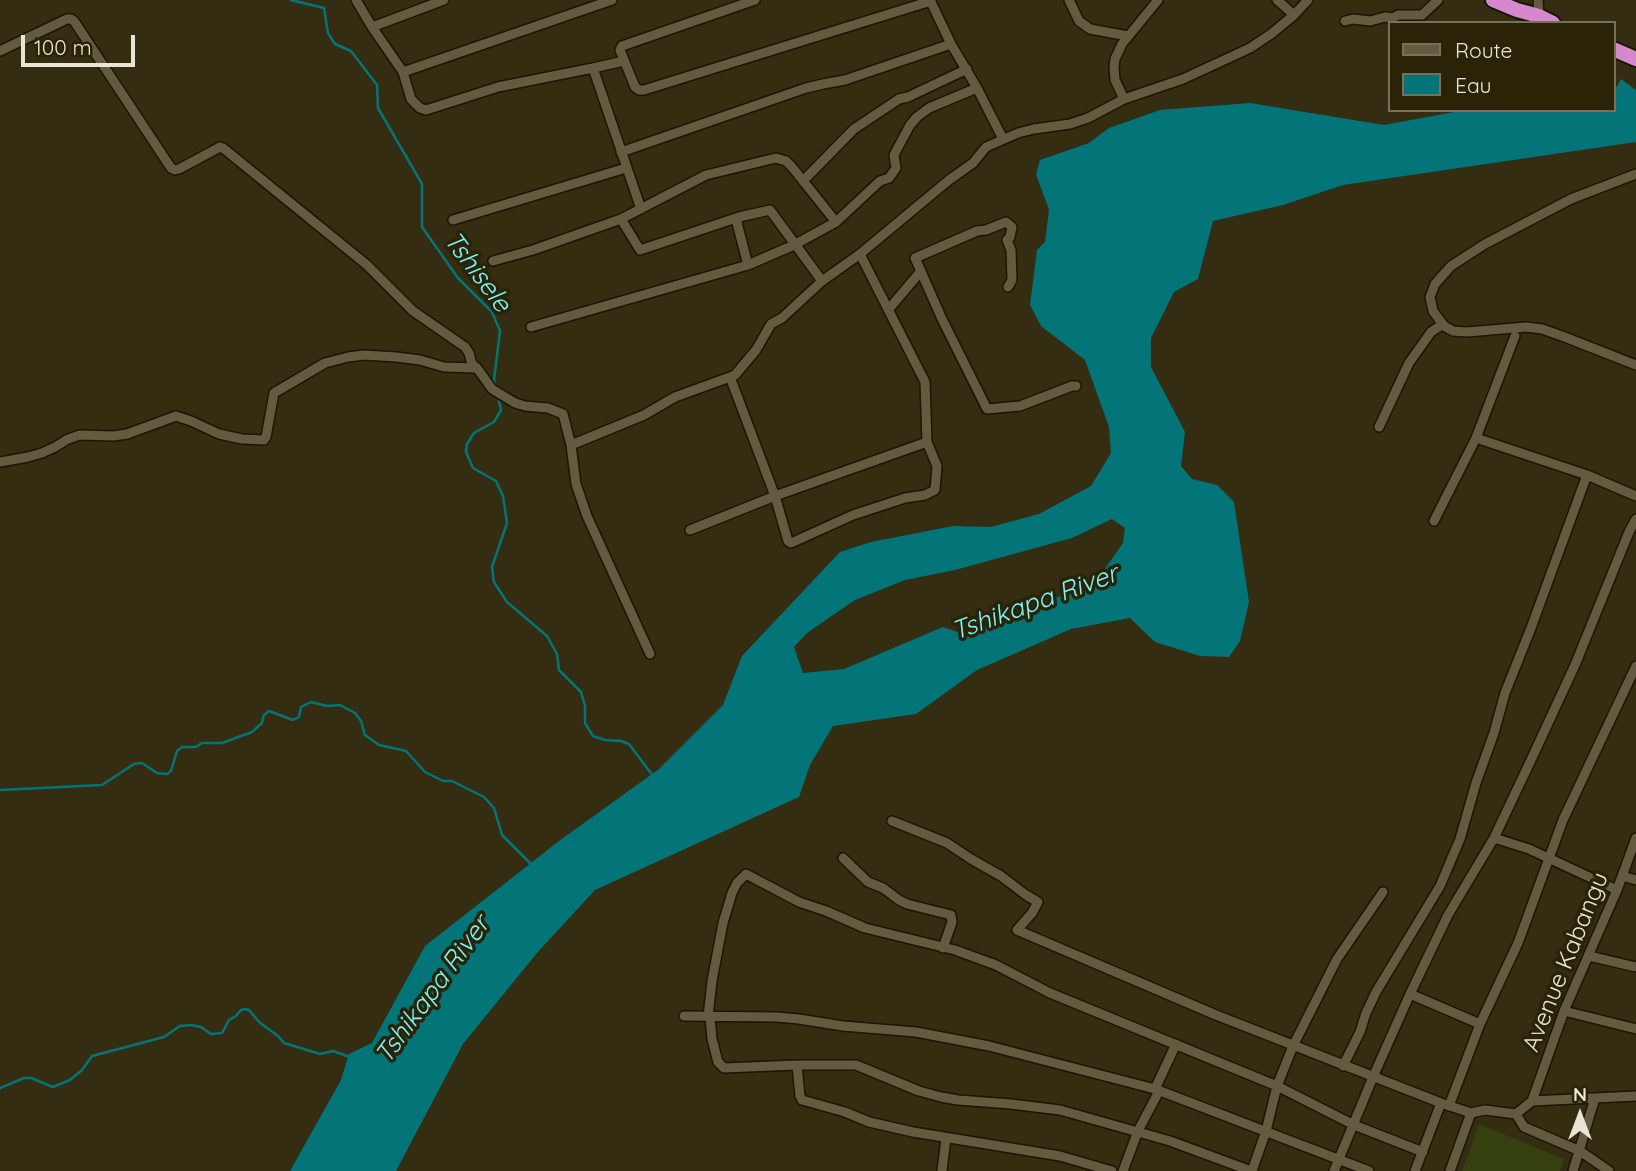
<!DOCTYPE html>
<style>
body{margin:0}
#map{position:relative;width:1636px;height:1171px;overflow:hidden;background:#342d12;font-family:Quicksand,sans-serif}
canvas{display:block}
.legend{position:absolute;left:1388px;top:21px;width:228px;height:91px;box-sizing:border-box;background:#2a2308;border:2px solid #76715a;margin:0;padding:9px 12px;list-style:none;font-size:21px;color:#e9e5d5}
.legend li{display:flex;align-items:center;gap:14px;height:35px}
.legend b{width:35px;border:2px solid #76715a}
.north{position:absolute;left:1545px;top:1080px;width:70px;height:70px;-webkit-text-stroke:5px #2a2308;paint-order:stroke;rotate:0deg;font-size:19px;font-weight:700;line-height:28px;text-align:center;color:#e9e5d5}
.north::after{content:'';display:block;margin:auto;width:24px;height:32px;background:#e9e5d5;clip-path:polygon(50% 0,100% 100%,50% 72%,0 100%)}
.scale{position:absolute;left:21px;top:35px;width:114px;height:32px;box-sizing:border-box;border:4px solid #e9e5d5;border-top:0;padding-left:9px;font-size:21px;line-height:24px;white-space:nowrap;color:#e9e5d5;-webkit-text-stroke:5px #2a2308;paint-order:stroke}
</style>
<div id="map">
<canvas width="1636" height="1171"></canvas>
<ul class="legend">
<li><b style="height:9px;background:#635b3f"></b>Route</li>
<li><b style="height:19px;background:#037578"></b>Eau</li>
</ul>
<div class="north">N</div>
<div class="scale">100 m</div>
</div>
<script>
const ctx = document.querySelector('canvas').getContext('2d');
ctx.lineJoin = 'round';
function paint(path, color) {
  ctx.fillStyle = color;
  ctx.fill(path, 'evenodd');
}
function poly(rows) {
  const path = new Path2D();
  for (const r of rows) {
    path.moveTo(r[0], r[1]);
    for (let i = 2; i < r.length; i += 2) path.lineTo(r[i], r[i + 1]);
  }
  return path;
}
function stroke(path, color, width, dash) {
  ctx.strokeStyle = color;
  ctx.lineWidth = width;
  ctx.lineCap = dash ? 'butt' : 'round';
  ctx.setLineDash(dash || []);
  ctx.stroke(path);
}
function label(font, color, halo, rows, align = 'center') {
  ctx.font = font + ' Quicksand,sans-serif';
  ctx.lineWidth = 7;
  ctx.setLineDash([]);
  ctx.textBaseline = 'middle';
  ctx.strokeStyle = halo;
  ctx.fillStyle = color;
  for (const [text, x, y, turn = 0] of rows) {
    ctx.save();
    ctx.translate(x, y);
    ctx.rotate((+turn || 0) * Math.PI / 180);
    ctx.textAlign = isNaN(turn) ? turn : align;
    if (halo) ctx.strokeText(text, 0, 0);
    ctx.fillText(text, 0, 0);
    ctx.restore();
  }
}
paint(poly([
 [1479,1124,1564,1159,1560,1171,1462,1171]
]), '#35400f');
paint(poly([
 [1621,79,1636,90,1636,142,1343,185,1283,205,1213,221,1198,279,1174,292,1151,338,1151,367,1185,432,1181,466,1192,479,1217,485,1234,502,1249,602,1240,641,1229,657,1200,656,1155,642,1130,618,1071,629,977,670,916,714,833,726,810,765,799,797,595,890,537,953,463,1044,396,1171,290,1171,341,1080,349,1054,372,1043,425,946,559,841,659,769,723,705,742,656,840,552,871,542,953,526,991,527,1039,514,1091,486,1111,453,1109,427,1085,360,1041,326,1030,305,1037,250,1045,242,1049,210,1036,174,1040,160,1089,143,1109,128,1160,110,1250,103,1384,125,1465,110,1613,110,1613,93],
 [1112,519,1125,528,1123,543,1097,580,1024,612,963,634,943,627,844,669,803,673,794,647,807,633,855,600,905,580,955,570,1072,538]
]), '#037578');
stroke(poly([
 [291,0,324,8,328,33,335,44,351,51,377,85,378,108,422,184,422,227,458,278,492,312,500,331,494,380,496,389],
 [498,396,501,410,494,422,474,433,467,444,466,452,473,468,496,481,503,496,507,523,492,567,494,582,507,602,547,636,557,654,559,670,581,692,585,706,585,723,593,736,605,740,621,741,629,744,653,776],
 [0,790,102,785,134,764,142,763,157,773,167,774,171,771,177,751,182,747,196,747,202,743,222,743,252,732,262,723,264,715,269,711,293,720,299,717,301,707,311,702,327,706,340,705,355,713,361,721,365,735,379,745,406,751,425,772,443,781,452,781,484,797,494,808,502,835,533,866],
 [0,1088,24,1078,31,1078,53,1087,70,1080,82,1070,92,1056,164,1037,180,1026,191,1025,201,1027,211,1034,222,1033,229,1020,236,1016,241,1010,245,1009,249,1010,259,1022,278,1036,284,1043,320,1054,333,1051,350,1057]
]), '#037578', 2.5);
const minor = poly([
 [356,0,372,27,403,72,411,99,420,108,426,110,498,87,593,68,624,61],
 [755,0,622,46,620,50,635,87,639,90,644,90,931,1],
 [930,0,951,44,977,88,1003,139],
 [1069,0,1079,21,1090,29,1128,36],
 [1277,0,1294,15],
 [1538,0,1539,16],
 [1345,21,1353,19,1370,21,1385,17,1393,18,1398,15,1422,15,1438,0],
 [372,27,444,0],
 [0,51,67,19,71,19,74,21,171,168,175,170,179,169,220,147,223,148,367,265,413,311,465,347,469,353,472,364,477,368,492,389,515,403,525,406,548,408,563,414,571,445,576,484,587,516,650,654],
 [593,68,641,209],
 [403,72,612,0],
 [1124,99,1115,80,1114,67,1115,59,1122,44,1158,0],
 [621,152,806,88,823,84,845,80,951,44],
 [1636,174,1571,199,1485,244,1451,266,1435,284,1430,297,1433,311,1444,326,1453,331,1467,332,1526,327,1542,329,1562,336,1636,365],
 [803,181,854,129,899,99,908,97,967,69],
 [739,217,737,223,748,265],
 [621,219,640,250,739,217,770,210,822,281],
 [453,220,626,168],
 [493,261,533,250,621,219,706,175,776,158,786,161,792,167,836,222],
 [1008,287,1012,280,1011,250,1007,240,1010,237,1012,227,1006,222,986,230,977,231,915,258,942,319,987,409,1020,406,1072,386,1076,386],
 [888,310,921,271],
 [531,327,748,265,794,245,836,222,880,181,889,178,896,168,894,155,910,125,917,117,929,108,977,88],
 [1515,336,1476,438,1587,475,1636,496],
 [730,377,775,496,788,541,791,543,853,515,905,498,925,495,935,490,937,466,927,442,925,382,860,254],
 [1379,427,1409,363,1431,332,1443,324],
 [571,445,644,415,675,397,730,377,735,375,756,350,771,324,782,318,822,281,860,254,949,180,973,163,986,147,1018,133,1034,129,1070,124,1088,118,1124,99,1183,79,1250,48,1271,34,1294,15,1308,0],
 [0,462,28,457,42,453,55,447,68,439,80,435,113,436,127,434,176,416,191,421,219,434,242,439,264,440,266,437,274,393,325,363,348,357,364,355,396,357,420,360,444,367,477,368],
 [1434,521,1476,438],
 [690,530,775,496,927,442],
 [892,821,947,843,971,859,1001,876,1026,895,1038,902,1032,913,1017,930,1216,1015,1441,1103,1471,1113,1485,1110,1516,1114,1532,1101,1636,1096],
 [1494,838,1529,849,1617,890],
 [843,858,868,882,883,888,899,900,907,904,951,915,952,922,943,948],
 [1622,876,1636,880],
 [1589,956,1636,967],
 [1410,994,1480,1024],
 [1564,1011,1636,1029],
 [684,1016,776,1017,799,1019,843,1026,916,1032,989,1046,1155,1089,1369,1171],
 [708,1017,712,981,723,923,732,893,737,883,746,874,799,902,826,911,865,928,955,950,996,965,1050,993,1277,1086,1354,1125,1423,1152],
 [710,1017,712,1039,718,1062,724,1068,797,1065,856,1065,919,1091,941,1097,958,1100,1011,1104,1060,1110,1170,1141,1251,1171],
 [797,1065,800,1096,802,1100,845,1112,869,1122,913,1132,1060,1156,1112,1171],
 [1343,1066,1360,1032,1366,1013,1376,992,1440,886,1460,839,1476,783,1494,733,1505,693,1531,628,1587,475],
 [1532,1101,1564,1011,1617,890,1636,838],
 [1449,1106,1480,1024,1518,943,1563,820,1636,666],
 [1516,1114,1524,1127,1580,1151,1609,1171],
 [942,1171,946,1138],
 [1123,1171,1138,1131,1158,1093,1155,1089,1176,1044],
 [1252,1171,1266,1131,1277,1086,1293,1046,1337,959,1383,892],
 [1334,1171,1373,1077,1410,994,1448,915,1494,838,1531,760,1575,665,1629,532,1636,519],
 [1415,1171,1441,1103],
 [1450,1171,1471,1113],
 [1573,1171,1595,1098]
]);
const trunk = poly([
 [1493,0,1517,10,1539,16,1553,23],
 [1613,49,1636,59]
]);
stroke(minor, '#1c1500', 12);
stroke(trunk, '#1c1500', 18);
stroke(minor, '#635b3f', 9);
stroke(trunk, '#d688ce', 14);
label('24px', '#e9e5d5', '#2a2308', [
 ["Avenue Kabangu",1566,962,-68]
]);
label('italic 26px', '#7af5f9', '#2a2308', [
 ["Tshisele",477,272,53],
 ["Tshikapa River",1035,603,-20],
 ["Tshikapa River",433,990,-54]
]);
</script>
